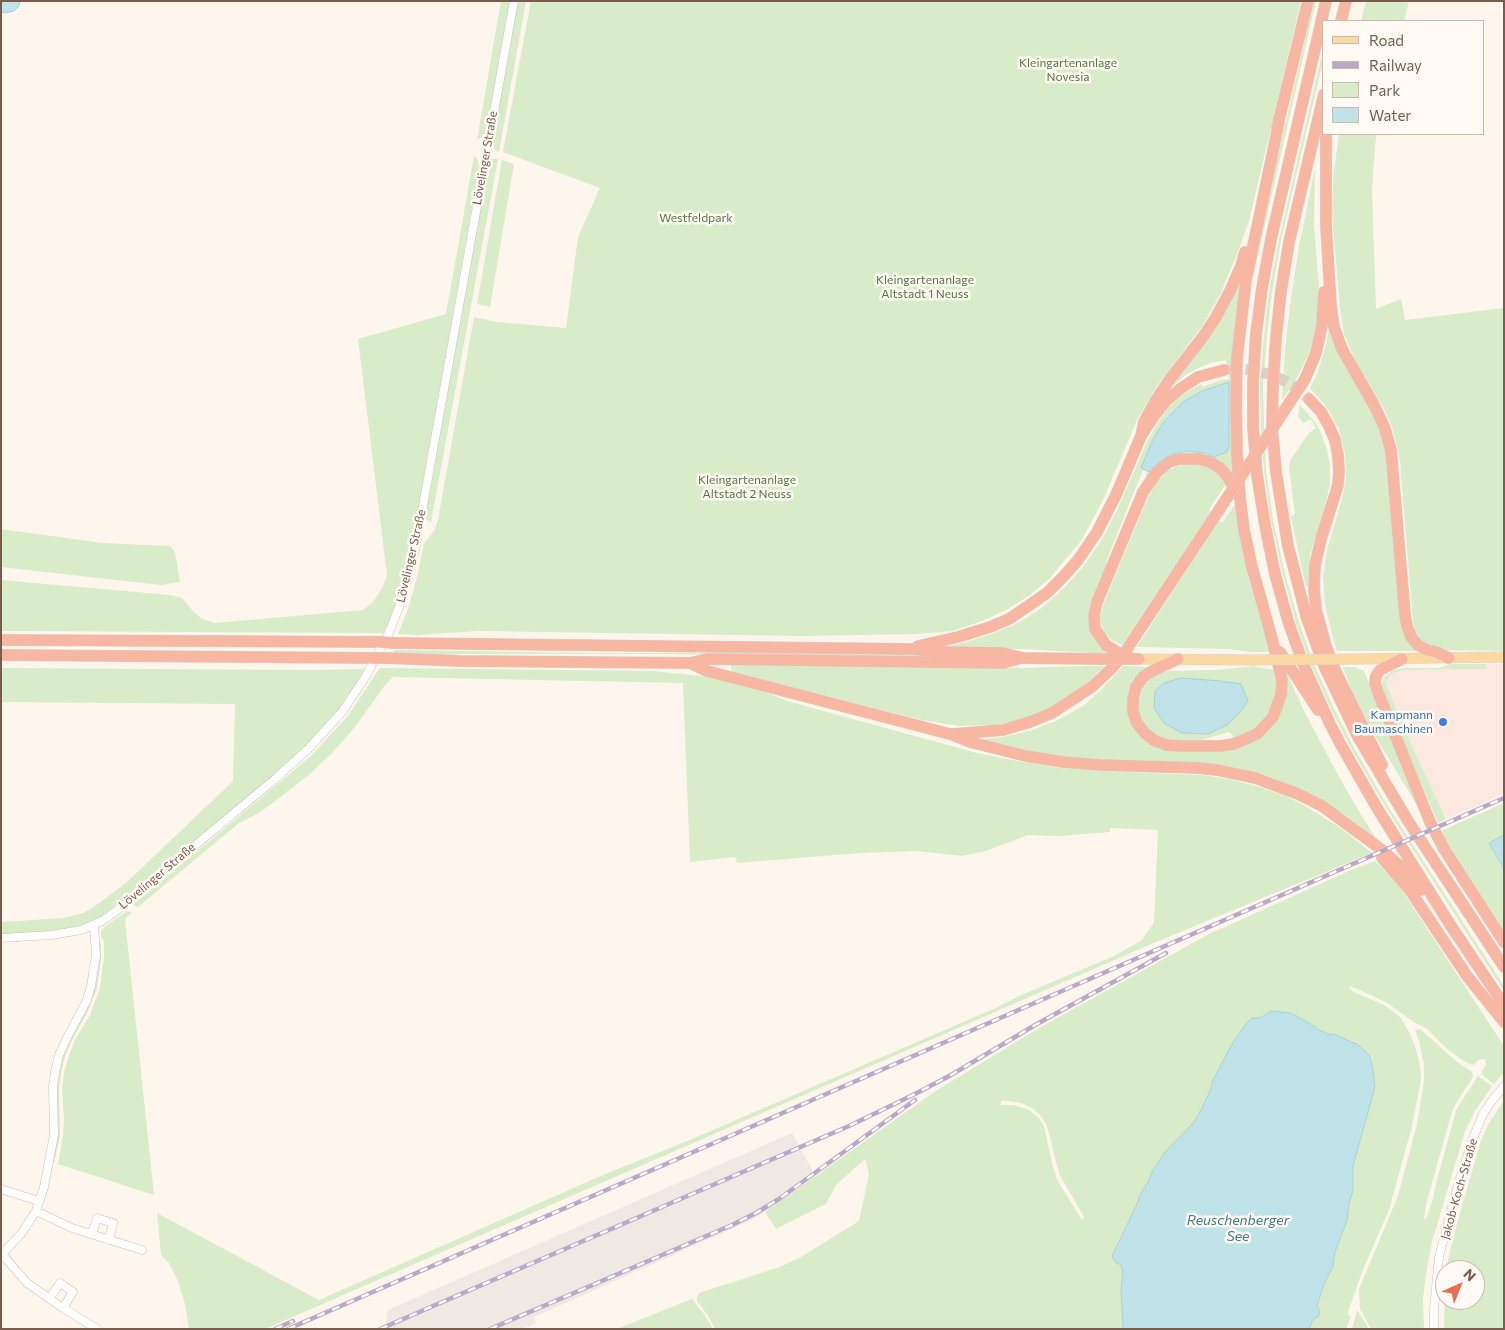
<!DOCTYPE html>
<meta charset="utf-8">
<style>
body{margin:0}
#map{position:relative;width:1505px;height:1330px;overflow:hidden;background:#fdf6ec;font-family:Commissioner,sans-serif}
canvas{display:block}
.frame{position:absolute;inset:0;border:2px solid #7a5c4d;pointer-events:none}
.legend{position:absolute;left:1322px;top:20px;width:162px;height:115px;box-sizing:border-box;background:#fffaf3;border:1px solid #cabbb1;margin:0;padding:6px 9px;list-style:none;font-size:15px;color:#7a5c4d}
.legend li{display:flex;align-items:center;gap:10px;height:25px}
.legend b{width:25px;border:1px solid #cabbb1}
.north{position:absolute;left:1435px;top:1260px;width:50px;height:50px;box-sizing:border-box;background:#fffaf3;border:1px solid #cabbb1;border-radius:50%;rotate:44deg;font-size:14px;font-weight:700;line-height:20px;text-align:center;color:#7a5c4d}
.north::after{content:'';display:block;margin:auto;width:18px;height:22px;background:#e76f51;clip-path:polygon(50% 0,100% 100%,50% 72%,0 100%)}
</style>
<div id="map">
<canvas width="1505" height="1330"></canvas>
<div class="frame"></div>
<ul class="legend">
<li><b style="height:6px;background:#fbd9a5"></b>Road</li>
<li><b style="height:6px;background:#b9a8c9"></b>Railway</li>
<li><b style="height:14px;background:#d8ecc9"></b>Park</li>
<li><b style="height:14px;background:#bfe3e8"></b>Water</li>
</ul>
<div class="north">N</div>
</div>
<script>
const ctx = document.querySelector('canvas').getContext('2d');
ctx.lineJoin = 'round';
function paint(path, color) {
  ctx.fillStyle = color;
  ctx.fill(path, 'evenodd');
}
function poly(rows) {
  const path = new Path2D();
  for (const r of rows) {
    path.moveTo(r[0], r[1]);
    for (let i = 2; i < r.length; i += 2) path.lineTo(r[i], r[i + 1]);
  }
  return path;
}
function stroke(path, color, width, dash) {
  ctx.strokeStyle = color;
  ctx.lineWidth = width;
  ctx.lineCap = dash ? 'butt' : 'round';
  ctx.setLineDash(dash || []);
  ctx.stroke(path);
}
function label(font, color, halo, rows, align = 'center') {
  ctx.font = font + ' Commissioner,sans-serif';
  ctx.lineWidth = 5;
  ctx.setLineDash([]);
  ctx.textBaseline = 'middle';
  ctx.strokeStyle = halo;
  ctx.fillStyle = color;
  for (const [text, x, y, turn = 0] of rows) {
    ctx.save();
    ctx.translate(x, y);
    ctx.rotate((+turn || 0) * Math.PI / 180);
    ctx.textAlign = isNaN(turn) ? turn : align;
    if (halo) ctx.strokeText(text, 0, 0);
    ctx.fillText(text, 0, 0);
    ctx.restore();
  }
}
paint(poly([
 [1486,664,1504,664,1504,794,1446,819,1406,733,1388,689,1386,682,1390,676,1395,672,1407,670,1485,669]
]), '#fde8e0');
paint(poly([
 [792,1133,813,1171,781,1195,783,1200,754,1219,534,1317,536,1323,522,1329,511,1329,510,1327,506,1329,385,1329,388,1310]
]), '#efe9e4');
paint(poly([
 [501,1,510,1,486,131,482,137,477,140],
 [517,1,526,1,499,152,495,150,492,144],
 [531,1,1301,1,1249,221,1235,259,1220,295,1202,326,1157,386,1137,420,1104,498,1081,541,1050,578,1030,595,1008,609,982,621,953,631,918,634,799,636,479,631,417,635,398,634,408,609,417,577,424,544,435,529,438,520,474,317,497,322,566,328,578,237,600,188,503,152],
 [1314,1,1316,1,1255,268,1252,267],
 [1366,1,1409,1,1404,21,1361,21],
 [1324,46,1324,57,1281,240,1272,292,1267,336,1263,384,1264,425,1266,470,1273,520,1285,574,1299,622,1313,662,1333,706,1354,748,1384,800,1504,986,1504,991,1382,801,1352,750,1330,707,1310,663,1296,623,1283,574,1271,521,1264,470,1261,426,1260,383,1264,336,1269,291,1279,240],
 [1339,134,1377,134,1375,145,1372,189,1376,309,1401,299,1405,320,1504,308,1504,651,1439,650,1420,640,1415,632,1413,621,1400,461,1396,442,1391,424,1383,407,1357,364,1344,334,1340,308,1332,214,1333,178],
 [474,156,478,160,479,168,411,549,405,577,396,606,384,633,1,631,1,580,170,595,182,598,192,610,202,619,215,623,363,610,372,603,381,590,387,576,358,339,446,314],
 [492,159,498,159,431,522,425,519,488,164],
 [502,160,514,164,490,307,477,304],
 [1315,168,1314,226,1319,288,1317,321,1310,351,1298,376,1282,400,1285,349,1291,297,1299,246],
 [1242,273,1235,472,1232,473,1206,456,1188,453,1173,456,1142,488,1147,472,1143,470,1106,562,1109,564,1090,617,1110,654,1024,649,936,648,962,643,992,634,1020,622,1040,609,1062,590,1083,567,1101,541,1118,508,1147,442,1157,424,1169,407,1184,394,1201,384,1203,387,1215,382,1229,379,1226,360,1211,363,1198,368,1184,376,1172,387,1170,385],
 [1330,322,1371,406,1385,443,1402,622,1420,651,1337,651,1331,631,1325,604,1323,578,1327,550,1341,503,1346,480,1345,454,1339,429,1325,405,1310,388,1317,374,1326,345],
 [1300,405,1315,422,1321,433,1327,450,1330,465,1330,485,1324,509,1310,555,1308,586,1306,587,1291,517,1295,514,1289,467,1291,459,1309,433,1316,428,1311,419,1303,423,1298,416],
 [1190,463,1204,465,1216,472,1227,483,1209,509,1211,512,1122,645,1113,641,1106,635,1101,625,1100,615,1105,600,1148,497,1157,481,1167,471,1178,466],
 [1236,503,1242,548,1250,583,1271,652,1250,652,1227,649,1137,647,1218,521,1222,523],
 [1,529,102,543,170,546,175,552,180,582,161,585,1,567],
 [394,650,597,653,801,653,1006,657,659,654,394,654],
 [1450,664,1486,664,1486,669,1407,670,1395,672,1390,676,1386,682,1388,689,1406,733,1446,819,1438,823,1382,691,1382,683,1386,675,1394,670,1407,668,1439,668],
 [731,665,1026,668,1076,666,1105,666,1080,690,1054,707,1028,718,996,725,959,726,922,720,732,672],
 [1150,665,1160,665,1138,679,1138,732,1204,749,1265,730,1285,669,1303,709,1337,773,1357,808,1380,845,1358,825,1341,812,1337,811,1290,785,1264,775,1235,768,1209,763,1110,760,1063,756,1014,748,978,740,1002,737,1029,731,1056,721,1083,706,1100,691,1123,666,1149,667],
 [1255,666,1256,667,1276,670,1277,684,1275,700,1271,710,1255,728,1248,733,1230,740,1233,736,1229,732,1201,740,1174,740,1160,737,1153,733,1142,720,1138,710,1138,703,1142,689,1149,679,1158,673,1168,671,1217,670],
 [1343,667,1354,667,1364,671,1427,822,1375,736,1352,691],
 [1,668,312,670,366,669,358,684,341,708,304,748,271,778,102,916,75,928,52,931,1,934,1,922,64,918,83,913,98,904,126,883,233,781,235,704,1,702],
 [381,668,653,671,711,677,752,687,787,701,977,753,1012,760,1060,768,1099,771,1204,775,1233,780,1260,787,1288,797,1312,810,1342,829,1372,853,1156,942,265,1329,189,1329,185,1304,178,1281,169,1263,161,1255,157,1213,319,1300,603,1175,692,1139,996,1008,1019,996,1114,956,1142,940,1154,922,1158,830,1110,828,1110,832,1060,836,1028,835,986,851,962,856,916,851,860,853,737,863,735,857,690,862,683,683,393,677,385,685,355,727,331,754,310,774,266,808,253,816,239,823,138,907,133,905,311,756,347,717,379,669],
 [1504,803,1504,835,1489,843,1504,869,1504,931,1451,851,1441,831],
 [1375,861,1397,883,1504,1046,1504,1072,1494,1084,1481,1074,1486,1064,1485,1059,1478,1060,1474,1065,1467,1063,1447,1049,1427,1029,1414,1022,1387,1003,1360,990,1349,986,1352,991,1386,1006,1401,1018,1410,1034,1416,1049,1420,1067,1421,1079,1412,1126,1389,1210,1362,1272,1349,1309,1348,1314,1351,1317,1346,1329,1309,1329,1313,1319,1319,1311,1317,1307,1324,1284,1333,1266,1335,1252,1347,1220,1349,1203,1353,1191,1353,1166,1375,1087,1371,1056,1336,1035,1328,1034,1319,1030,1314,1026,1291,1013,1271,1011,1260,1018,1252,1018,1232,1044,1213,1080,1210,1091,1202,1110,1194,1122,1165,1152,1153,1170,1148,1182,1142,1191,1137,1204,1112,1256,1121,1265,1123,1273,1121,1289,1123,1329,715,1329,708,1316,697,1301,697,1296,699,1293,780,1267,801,1257,859,1221,869,1174,865,1159,836,1185,826,1204,776,1229,765,1212,937,1090,1039,1028,1209,934,1351,870],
 [1002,1100,1021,1103,1032,1108,1040,1115,1046,1124,1050,1137,1059,1174,1084,1217,1082,1220,1057,1180,1052,1163,1044,1126,1039,1118,1029,1110,1020,1107,1013,1105,1000,1105],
 [127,911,132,912,125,919,154,1195,58,1164,63,1136,64,1119,62,1090,64,1072,69,1056,75,1040,90,1015,100,988,104,957,104,941,101,937,101,932,103,928],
 [99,943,101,943,101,958,97,988,87,1013,72,1040,65,1056,61,1073,59,1089,60,1136,54,1163,53,1163,57,1136,57,1088,59,1073,63,1057,70,1040,90,1002,95,987,98,971],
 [1420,1029,1457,1062,1472,1072,1473,1077,1456,1103,1452,1112,1426,1204,1424,1219,1427,1217,1434,1195,1434,1192,1456,1110,1478,1076,1492,1086,1475,1111,1465,1131,1432,1242,1427,1268,1423,1298,1424,1329,1371,1329,1360,1309,1359,1289,1398,1196,1417,1124,1424,1082,1424,1064,1419,1041,1415,1030],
 [1504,1100,1504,1329,1444,1329,1445,1277,1445,1300,1475,1300,1475,1270,1446,1270,1453,1238,1480,1143,1488,1125],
 [692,1299,704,1314,713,1329,617,1329],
 [1357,1310,1363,1319,1369,1329,1352,1329]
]), '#d8ecc9');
const water = poly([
 [1,1,20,1,19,6,14,11,6,13,1,12,1,1],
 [1229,382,1229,446,1227,452,1214,457,1205,453,1187,451,1173,454,1158,463,1149,472,1141,468,1153,439,1165,420,1183,402,1202,391,1229,382],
 [1181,678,1221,681,1241,684,1248,701,1241,711,1227,725,1208,734,1182,733,1164,723,1154,708,1155,691,1164,683,1181,678],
 [1504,835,1504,869,1489,843,1504,835],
 [1271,1011,1291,1013,1314,1026,1319,1030,1328,1034,1336,1035,1358,1045,1370,1056,1373,1070,1375,1087,1353,1166,1353,1191,1349,1203,1347,1220,1335,1252,1333,1266,1324,1284,1317,1306,1320,1311,1318,1317,1313,1319,1309,1329,1123,1329,1121,1289,1123,1273,1121,1265,1115,1262,1112,1256,1137,1204,1142,1191,1148,1182,1153,1170,1165,1152,1194,1122,1201,1110,1210,1091,1213,1080,1232,1044,1246,1024,1252,1018,1260,1018,1271,1011]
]);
paint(water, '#bfe3e8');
stroke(water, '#a5d3da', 1);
stroke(poly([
 [1229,370,1241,369,1257,371,1272,375,1285,381,1298,389,1309,399]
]), '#dcd0c4', 11, [11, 5.5]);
const minor = poly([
 [1,938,52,935,81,930,102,921,115,912,275,779,308,749,342,712,366,676,389,633,399,607,408,578,415,550,514,1],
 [1,1189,39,1201],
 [36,1211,72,1228,142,1250],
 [92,1234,97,1218,113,1223,109,1240],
 [2,1254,27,1283,63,1308,97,1329],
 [1,1255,21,1234,36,1211,44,1187,54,1135,53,1087,55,1072,59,1055,67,1038,87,1000,91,986,96,955,94,926],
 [49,1299,60,1283,73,1292,63,1308],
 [1434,1329,1434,1309,1439,1257,1458,1185,1474,1136,1483,1114,1491,1102,1504,1086]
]);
const major = poly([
 [1139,659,1253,660],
 [1356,659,1504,657]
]);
const highway = poly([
 [1326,1,1271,239,1262,288,1256,334,1253,382,1253,427,1257,475,1265,525,1275,574,1288,621,1304,666,1330,724,1341,745,1377,808,1451,926,1504,1005],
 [1341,21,1346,1],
 [1324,94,1289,242,1281,291,1276,337,1273,385,1272,427,1276,472,1288,546,1307,619,1324,666,1358,737,1408,821,1504,967],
 [1277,128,1308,1],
 [1326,134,1326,226,1331,307,1334,327,1342,349,1374,405,1384,426,1391,450,1405,615,1407,626,1411,637,1418,645,1427,650,1436,652,1449,658],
 [1305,379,1316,353,1322,325,1324,292],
 [1309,399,1321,412,1329,426,1335,440,1338,456,1339,471,1338,485,1321,539,1315,565,1314,589,1316,610,1326,646,1335,670,1382,765],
 [1141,436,1144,422,1156,400,1170,379,1202,338,1216,317,1230,291,1241,266,1245,252],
 [1,640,380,642],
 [394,643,909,649,947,652,1002,653,1023,658,1101,659],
 [1106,645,1095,629,1094,615,1097,602,1143,492,1157,472,1169,462,1179,459,1199,459,1210,462,1220,468,1228,477,1238,495],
 [918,646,958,637,990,627,1009,619,1047,593,1063,577,1078,560,1097,532,1116,495,1141,436,1154,416,1166,401,1180,389,1198,377,1224,370],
 [1280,652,1318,710],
 [1,655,371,658],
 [387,658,461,661,690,663,707,659,1003,663,1021,658],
 [1178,659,1152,671,1143,677,1136,687,1133,699,1133,712,1137,723,1145,733,1155,741,1167,745,1180,746,1220,746,1234,744,1257,734,1273,717,1281,695,1282,680,1271,635,1252,567,1244,530,1240,498,1237,454,1236,403,1237,358,1246,280,1279,122],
 [1402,659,1380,670,1376,676,1375,683,1377,690,1430,822,1444,849,1504,942],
 [690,663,707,671,950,734,970,742,1026,756,1063,762,1100,765,1199,768,1217,770,1255,778,1298,794,1322,806,1382,850,1400,866,1421,890],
 [954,734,1003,730,1030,722,1052,713,1093,686,1112,668,1125,652,1217,513],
 [1382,858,1409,889,1467,976,1504,1022]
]);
stroke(minor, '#d1beb0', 9);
stroke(major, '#dad1cd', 11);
stroke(highway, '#dad1cd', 12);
stroke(minor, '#fff', 8);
stroke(major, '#fbd9a5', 10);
stroke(highway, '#f7b7a3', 11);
const rail = poly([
 [275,1329,293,1321],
 [288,1329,1504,798],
 [380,1329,849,1126,915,1094,951,1075,1037,1024,1166,953],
 [490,1329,732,1225,756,1213,779,1199,915,1100]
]);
stroke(rail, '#b9a8c9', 4.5);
stroke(rail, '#fffaf3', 2.5, [8]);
const majorBridge = poly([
 [1253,660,1356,659]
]);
const highwayBridge = poly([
 [1217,513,1305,379],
 [380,642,394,643],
 [1106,645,1119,653,1130,657],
 [371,658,387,658],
 [1101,659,1139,659]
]);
stroke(majorBridge, '#dad1cd', 11, []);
stroke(highwayBridge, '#dad1cd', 12, []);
stroke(majorBridge, '#fbd9a5', 10);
stroke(highwayBridge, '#f7b7a3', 11);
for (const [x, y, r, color] of [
 [1443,722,5,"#3f7fe0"]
]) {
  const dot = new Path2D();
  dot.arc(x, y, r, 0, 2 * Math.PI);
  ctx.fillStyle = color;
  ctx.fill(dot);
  stroke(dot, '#fffaf3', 2);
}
label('12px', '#537a41', '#fffaf3', [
 ["Kleingartenanlage",1068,63],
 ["Novesia",1068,77],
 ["Westfeldpark",696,218],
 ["Kleingartenanlage",925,280],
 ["Altstadt 1 Neuss",925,294],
 ["Kleingartenanlage",747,480],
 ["Altstadt 2 Neuss",747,494]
]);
label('12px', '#7a5c4d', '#fffaf3', [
 ["Lövelinger Straße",485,158,-80],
 ["Lövelinger Straße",411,556,-77],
 ["Lövelinger Straße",157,876,-40],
 ["Jakob-Koch-Straße",1459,1189,-74]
]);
label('12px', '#366cbe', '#fffaf3', [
 ["Kampmann",1433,715],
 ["Baumaschinen",1433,729]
], 'right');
label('italic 14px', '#437c86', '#fffaf3', [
 ["Reuschenberger",1238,1220],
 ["See",1238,1236]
]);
</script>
